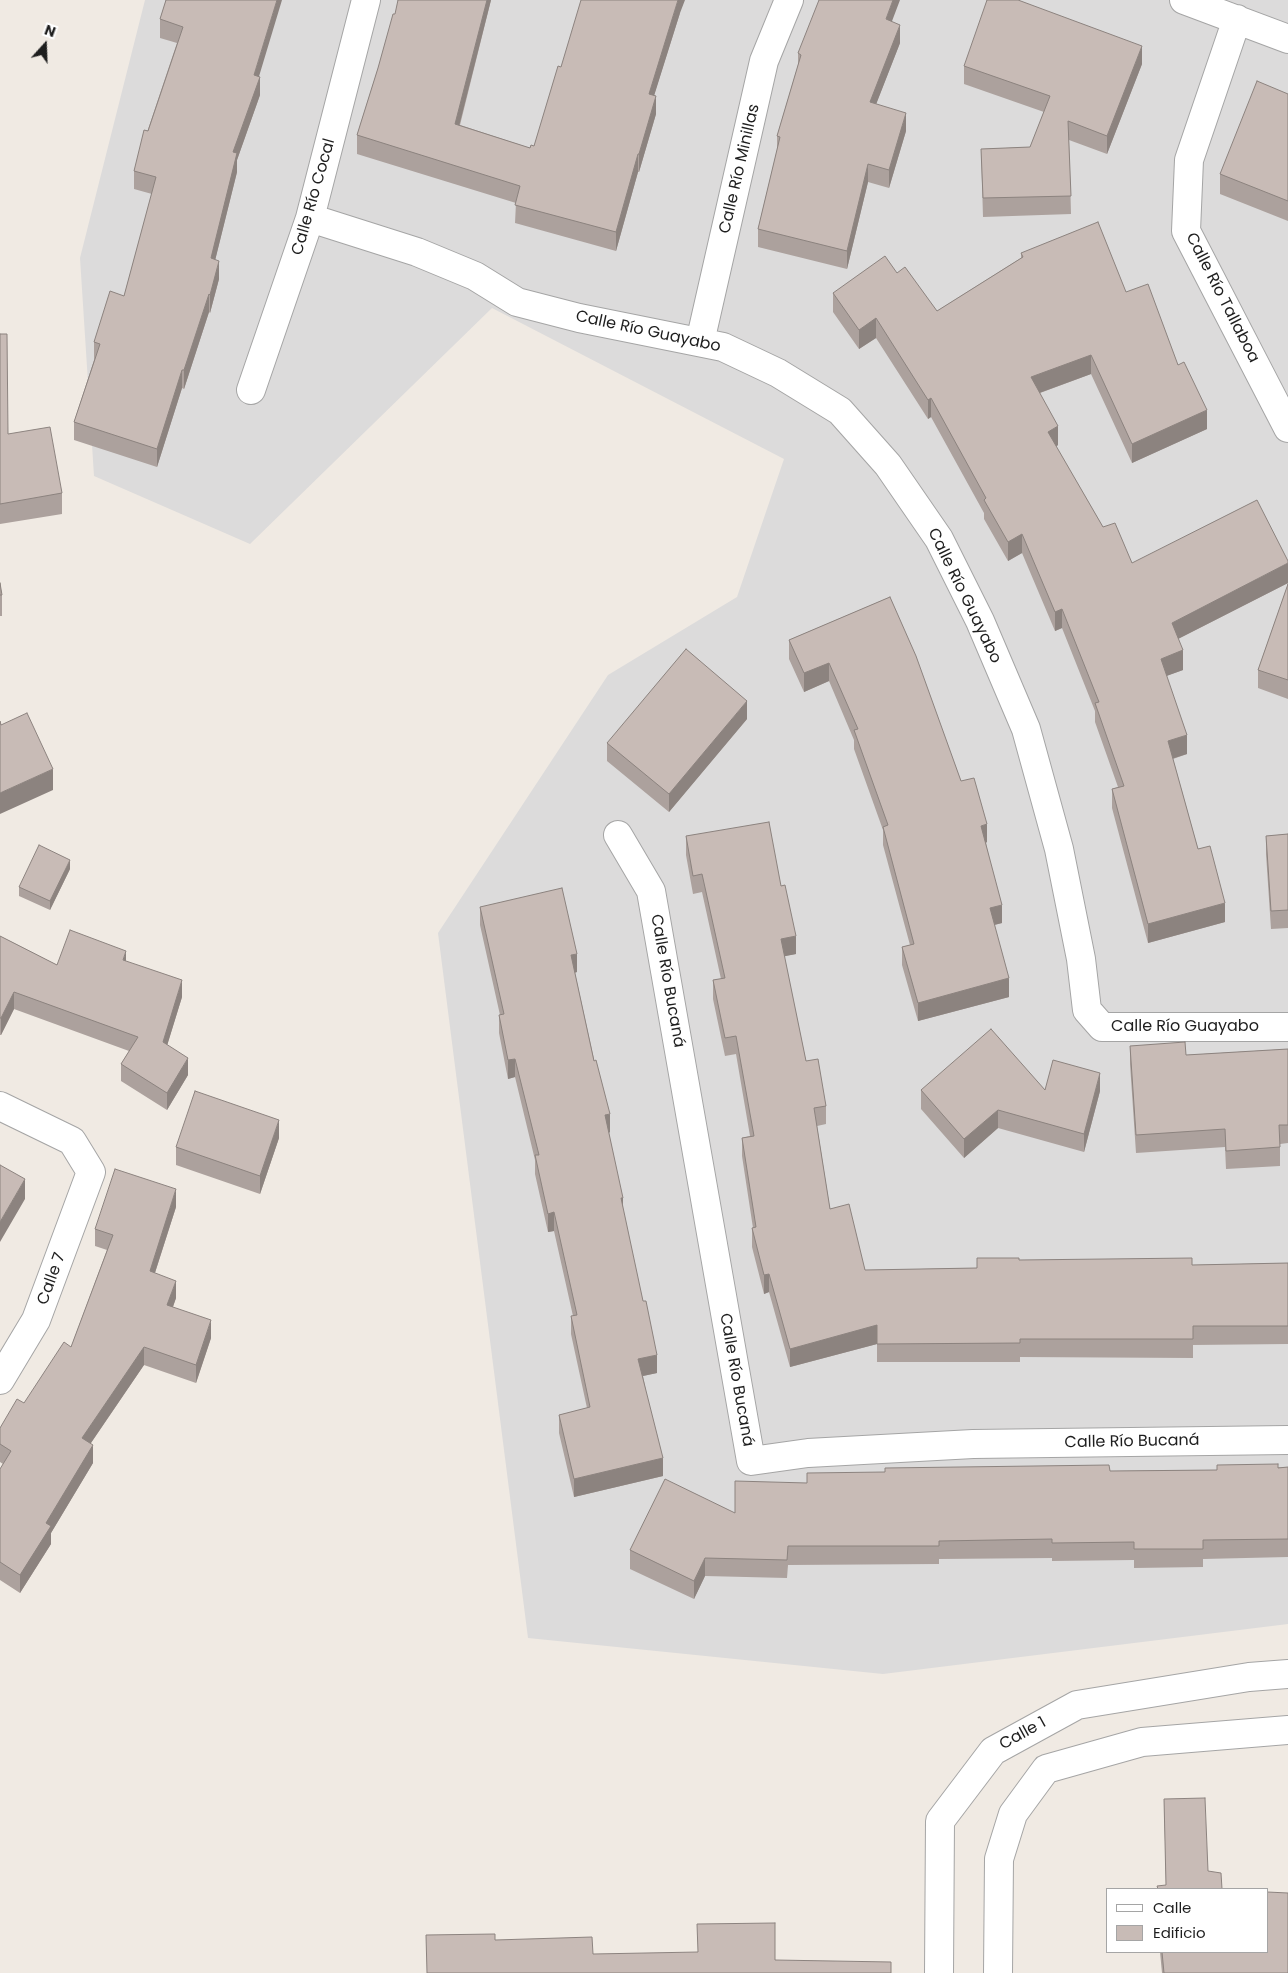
<!DOCTYPE html>
<meta charset="utf-8">
<style>
body{margin:0}
#map{position:relative;width:1288px;height:1973px;overflow:hidden;background:#f0eae3;font-family:Poppins,sans-serif}
canvas{display:block}
.legend{position:absolute;left:1106px;top:1888px;width:162px;height:65px;box-sizing:border-box;background:#fff;border:1px solid #a5a5a5;margin:0;padding:6px 9px;list-style:none;font-size:15px;color:#1e1e1e}
.legend li{display:flex;align-items:center;gap:10px;height:25px}
.legend b{width:25px;border:1px solid #a5a5a5}
.north{position:absolute;left:20px;top:20px;width:50px;height:50px;-webkit-text-stroke:4px #fff;paint-order:stroke;rotate:20deg;font-size:14px;font-weight:700;line-height:20px;text-align:center;color:#1e1e1e}
.north::after{content:'';display:block;margin:auto;width:18px;height:22px;background:#1e1e1e;clip-path:polygon(50% 0,100% 100%,50% 72%,0 100%)}
</style>
<div id="map">
<canvas width="1288" height="1973"></canvas>
<ul class="legend">
<li><b style="height:6px;background:#fff"></b>Calle</li>
<li><b style="height:14px;background:#c8bbb6"></b>Edificio</li>
</ul>
<div class="north">N</div>
</div>
<script>
const ctx = document.querySelector('canvas').getContext('2d');
ctx.lineJoin = 'round';
function paint(path, color) {
  ctx.fillStyle = color;
  ctx.fill(path, 'evenodd');
}
function poly(rows) {
  const path = new Path2D();
  for (const r of rows) {
    path.moveTo(r[0], r[1]);
    for (let i = 2; i < r.length; i += 2) path.lineTo(r[i], r[i + 1]);
  }
  return path;
}
function stroke(path, color, width, dash) {
  ctx.strokeStyle = color;
  ctx.lineWidth = width;
  ctx.lineCap = dash ? 'butt' : 'round';
  ctx.setLineDash(dash || []);
  ctx.stroke(path);
}
function label(font, color, halo, rows, align = 'center') {
  ctx.font = font + ' Poppins,sans-serif';
  ctx.lineWidth = 5;
  ctx.setLineDash([]);
  ctx.textBaseline = 'middle';
  ctx.strokeStyle = halo;
  ctx.fillStyle = color;
  for (const [text, x, y, turn = 0] of rows) {
    ctx.save();
    ctx.translate(x, y);
    ctx.rotate((+turn || 0) * Math.PI / 180);
    ctx.textAlign = isNaN(turn) ? turn : align;
    if (halo) ctx.strokeText(text, 0, 0);
    ctx.fillText(text, 0, 0);
    ctx.restore();
  }
}
paint(poly([
 [145,0,1288,0,1288,1624,883,1674,528,1638,438,933,608,675,737,597,784,459,492,308,250,544,94,476,80,258]
]), '#dcdbdb');
const minor = poly([
 [1184,0,1288,39],
 [1237,19,1189,160,1186,231,1288,428],
 [310,218,417,252,475,276,517,302,579,318,723,347,778,373,840,411,888,465,939,539,980,621,1026,729,1059,849,1081,959,1087,1010,1102,1027,1288,1027],
 [700,342,764,61,789,0],
 [251,390,310,218,366,0],
 [618,835,651,891,751,1461,808,1453,973,1444,1288,1440],
 [0,1106,72,1141,91,1172,36,1320,0,1380],
 [939,1973,940,1821,993,1751,1077,1705,1249,1677,1288,1674],
 [998,1973,999,1859,1013,1814,1046,1769,1142,1742,1288,1730]
]);
stroke(minor, '#a5a5a5', 30);
stroke(minor, '#fff', 28);
paint(poly([
 [166,0,259,77,260,95,237,160,237,172,215,260,219,279,210,313,209,312,184,389,182,388,157,467,74,440,74,422,94,360,94,342,124,296,152,194,134,189,134,171,177,43,160,38,160,19],
 [491,0,460,125,530,148,534,146,561,67,680,13,654,95,656,114,639,172,638,172,616,251,515,223,516,203,357,154,357,135,395,14],
 [892,22,900,43,876,104,906,131,889,188,868,182,847,269,758,247,758,229,777,150,777,136,798,65,798,53],
 [1142,64,1107,154,1069,140,1071,214,983,217,981,149,1030,147,1044,112,964,84,964,66],
 [1288,94,1288,221,1220,194,1220,174],
 [1021,253,1126,292,1178,365,1207,429,1132,463,1091,374,1040,393,1058,445,1056,447,1103,527,1132,563,1288,583,1178,639,1183,670,1166,676,1187,754,1173,759,1198,849,1225,922,1148,943,1112,808,1112,789,1118,787,1095,722,1095,711,1062,628,1055,631,1022,553,1008,561,984,519,984,513,931,417,928,419,876,338,859,349,833,312,833,293,897,273,937,311,1021,258],
 [0,334,8,434,62,493,62,514,0,524],
 [0,583,2,595,2,616,0,616],
 [1288,584,1288,699,1258,688,1258,670],
 [890,597,961,781,987,842,986,843,1002,923,994,925,1009,997,918,1021,902,965,902,947,910,945,883,845,883,830,854,749,854,740,829,681,804,692,789,659,789,640],
 [747,719,669,812,607,761,607,743],
 [1288,834,1288,928,1271,929,1266,854,1266,836],
 [686,836,781,886,796,954,784,956,806,1061,826,1106,826,1124,817,1126,830,1209,865,1270,977,1268,1019,1260,1192,1265,1288,1263,1288,1344,1193,1345,1193,1358,1020,1357,1020,1362,877,1362,877,1344,790,1367,769,1292,764,1294,752,1247,752,1228,753,1228,742,1156,742,1138,750,1136,736,1054,725,1056,713,999,713,980,721,979,702,892,693,894,686,855],
 [70,869,50,910,19,896,19,887],
 [480,907,577,972,575,973,610,1132,609,1133,623,1211,657,1373,643,1376,663,1476,574,1497,559,1433,559,1415,587,1408,571,1334,571,1316,573,1316,554,1231,548,1232,535,1174,535,1160,515,1077,508,1079,499,1033,499,1015,500,1015,480,925],
 [0,936,57,965,126,962,182,997,167,1045,188,1075,167,1110,121,1081,121,1064,129,1051,14,1009,1,1035,0,1035],
 [1130,1046,1186,1055,1288,1049,1288,1143,1280,1144,1280,1166,1226,1169,1225,1147,1136,1153,1130,1064],
 [921,1090,1100,1091,1084,1152,998,1128,964,1158,921,1109],
 [279,1138,260,1194,176,1165,176,1147],
 [176,1207,155,1273,176,1298,173,1307,211,1338,196,1383,144,1365,91,1443,93,1463,51,1533,51,1544,20,1593,0,1580,0,1469,3,1464,0,1462,0,1428,24,1403,71,1347,107,1250,95,1246,95,1229],
 [1288,1467,1288,1557,1203,1559,1203,1567,1134,1568,1134,1560,1052,1561,1052,1558,939,1559,939,1564,788,1565,787,1578,705,1576,694,1599,630,1569,630,1550,735,1513,807,1483,1110,1471,1217,1470],
 [1164,1799,1208,1871,1222,1889,1166,1885],
 [1160,1952,1267,1952,1288,1973,1162,1973]
]), '#aca19d');
paint(poly([
 [277,0,282,0,254,93,254,75],
 [487,0,491,0,455,142,455,124],
 [678,0,685,0,680,13,649,112,649,94],
 [893,0,900,0,886,37,886,19],
 [900,25,900,43,870,120,870,102],
 [1142,46,1142,64,1107,154,1107,136],
 [260,77,260,95,237,160,237,172,211,277,211,258,233,152],
 [656,96,656,114,639,172,639,154],
 [906,113,906,131,889,188,889,170],
 [638,154,638,172,616,251,616,232],
 [868,164,868,182,847,269,847,251],
 [219,261,219,279,210,313,210,295],
 [209,294,209,312,184,389,184,370],
 [876,318,876,338,859,349,859,330],
 [1091,355,1091,374,1031,396,1031,377],
 [182,370,182,388,157,467,157,449],
 [931,398,931,417,928,419,928,400],
 [1207,410,1207,429,1132,463,1132,444],
 [1058,426,1058,445,1048,451,1048,432],
 [1022,534,1022,553,1008,561,1008,542],
 [1288,563,1288,583,1172,642,1172,623],
 [1062,609,1062,628,1055,631,1055,612],
 [1183,650,1183,670,1161,678,1161,659],
 [829,663,829,681,804,692,804,673],
 [747,701,747,719,669,812,669,794],
 [1187,735,1187,754,1168,760,1168,741],
 [53,769,53,790,0,814,0,793],
 [987,824,987,842,981,844,981,826],
 [70,860,70,869,50,910,50,901],
 [1225,903,1225,922,1148,943,1148,924],
 [1002,905,1002,923,990,926,990,908],
 [796,936,796,954,781,957,781,939],
 [126,951,126,968,123,960],
 [577,954,577,972,571,973,571,955],
 [1009,978,1009,997,918,1021,918,1003],
 [182,980,182,997,163,1059,163,1042],
 [14,992,14,1009,1,1035,1,1018],
 [188,1058,188,1075,167,1110,167,1093],
 [515,1059,515,1077,508,1079,508,1060],
 [1100,1073,1100,1091,1084,1152,1084,1134],
 [998,1110,998,1128,964,1158,964,1139],
 [610,1114,610,1132,605,1134,605,1115],
 [279,1120,279,1138,260,1194,260,1176],
 [25,1179,25,1199,0,1242,0,1222],
 [176,1189,176,1207,150,1288,150,1271],
 [621,1198,623,1198,623,1216],
 [554,1212,554,1231,548,1232,548,1214],
 [769,1274,769,1292,764,1294,764,1275],
 [176,1281,176,1298,167,1323,167,1305],
 [211,1320,211,1338,196,1383,196,1365],
 [877,1325,877,1344,790,1367,790,1349],
 [144,1347,144,1365,82,1456,82,1438],
 [657,1355,657,1373,638,1377,638,1359],
 [93,1445,93,1463,51,1533,51,1544,20,1593,20,1575,46,1523],
 [663,1458,663,1476,574,1497,574,1479],
 [705,1558,705,1576,694,1599,694,1581]
]), '#8c837f');
const building = poly([
 [166,0,277,0,254,75,260,77,233,152,237,153,211,258,219,261,210,295,209,294,184,370,182,370,157,449,74,422,100,344,94,342,110,291,124,296,156,177,134,171,144,130,148,131,183,27,160,19,166,0],
 [398,0,487,0,455,124,530,148,531,145,534,146,558,66,561,67,581,0,678,0,649,94,656,96,639,154,638,154,616,232,515,205,520,186,357,135,378,68,393,14,395,14,398,0],
 [819,0,893,0,886,19,900,25,870,102,906,113,889,170,868,164,847,251,758,229,780,137,777,136,801,55,798,53,819,0],
 [987,0,1018,0,1142,46,1107,136,1068,121,1071,196,983,198,981,149,1030,147,1050,96,964,66,987,0],
 [1257,81,1288,94,1288,201,1220,174,1257,81],
 [1098,222,1126,292,1148,284,1178,365,1184,362,1207,410,1132,444,1091,355,1031,377,1058,426,1048,432,1103,527,1115,523,1132,563,1257,500,1288,561,1288,563,1172,623,1183,650,1161,659,1187,735,1168,741,1198,849,1210,846,1225,903,1148,924,1112,789,1124,786,1095,703,1099,702,1062,609,1055,612,1022,534,1008,542,984,500,986,498,931,398,928,400,876,318,859,330,833,293,885,256,897,273,905,267,937,311,1023,257,1021,253,1098,222],
 [0,334,7,334,8,434,50,427,62,493,0,504,0,334],
 [0,583,2,595,0,595,0,583],
 [1288,584,1288,680,1258,670,1288,584],
 [890,597,916,656,961,781,974,778,987,824,981,826,1002,905,990,908,1009,978,918,1003,902,947,914,944,883,827,888,825,854,730,858,729,829,663,804,673,789,640,890,597],
 [686,649,747,701,669,794,607,743,686,649],
 [27,713,53,769,0,793,0,721,1,725,27,713],
 [769,822,781,886,785,885,796,936,781,939,806,1061,818,1059,826,1106,814,1108,830,1209,849,1204,865,1270,977,1268,977,1258,1019,1258,1019,1260,1192,1258,1192,1265,1288,1263,1288,1326,1193,1326,1193,1339,1020,1339,1020,1343,877,1344,877,1325,790,1349,769,1274,764,1275,752,1228,756,1227,742,1138,754,1136,736,1036,725,1038,713,980,725,978,702,874,693,876,686,836,769,822],
 [1288,834,1288,910,1271,911,1266,836,1288,834],
 [39,845,70,860,50,901,19,887,39,845],
 [562,888,577,954,571,955,594,1061,596,1060,610,1114,605,1115,623,1198,621,1198,643,1301,646,1301,657,1355,638,1359,663,1458,574,1479,559,1415,590,1407,571,1316,577,1315,554,1212,548,1214,535,1155,539,1155,515,1059,508,1060,499,1015,504,1014,480,907,562,888],
 [70,930,126,951,123,960,182,980,163,1042,188,1058,167,1093,121,1064,138,1037,14,992,1,1018,0,1018,0,936,57,965,70,930],
 [991,1029,1045,1090,1053,1060,1100,1073,1084,1134,998,1110,964,1139,921,1090,991,1029],
 [1185,1042,1186,1055,1288,1049,1288,1125,1279,1125,1280,1147,1226,1151,1225,1129,1136,1135,1130,1046,1185,1042],
 [195,1091,279,1120,260,1176,176,1147,195,1091],
 [0,1165,25,1179,0,1222,0,1165],
 [115,1169,176,1189,150,1271,176,1281,167,1305,211,1320,196,1365,144,1347,82,1438,93,1445,46,1523,51,1526,20,1575,0,1562,0,1469,11,1451,0,1444,0,1428,17,1399,24,1403,64,1342,71,1347,113,1235,95,1229,115,1169],
 [1278,1464,1278,1468,1288,1467,1288,1539,1203,1540,1203,1549,1134,1549,1134,1542,1052,1543,1052,1539,939,1541,939,1546,788,1546,787,1560,705,1558,694,1581,630,1550,665,1479,735,1513,735,1481,807,1483,807,1473,885,1472,885,1468,1109,1465,1110,1471,1217,1470,1217,1465,1278,1464],
 [1205,1798,1208,1871,1221,1873,1222,1889,1158,1889,1157,1886,1166,1885,1164,1799,1205,1798],
 [1267,1892,1288,1893,1288,1973,1164,1973,1162,1952,1267,1952,1267,1892],
 [775,1923,775,1960,891,1962,891,1973,427,1973,426,1935,495,1934,495,1940,592,1937,593,1954,698,1952,697,1924,775,1923]
]);
paint(building, '#c8bbb6');
stroke(building, '#8c837f', 1);
label('16px', '#1e1e1e', '#fff', [
 ["Calle Río Minillas",740,169,-77],
 ["Calle Río Cocal",314,197,-74],
 ["Calle Río Tallaboa",1222,298,63],
 ["Calle Río Guayabo",648,332,12],
 ["Calle Río Guayabo",964,596,64],
 ["Calle Río Bucaná",667,981,80],
 ["Calle Río Guayabo",1185,1027],
 ["Calle 7",52,1279,-70],
 ["Calle Río Bucaná",736,1380,80],
 ["Calle Río Bucaná",1132,1442,-1],
 ["Calle 1",1023,1734,-29]
]);
</script>
